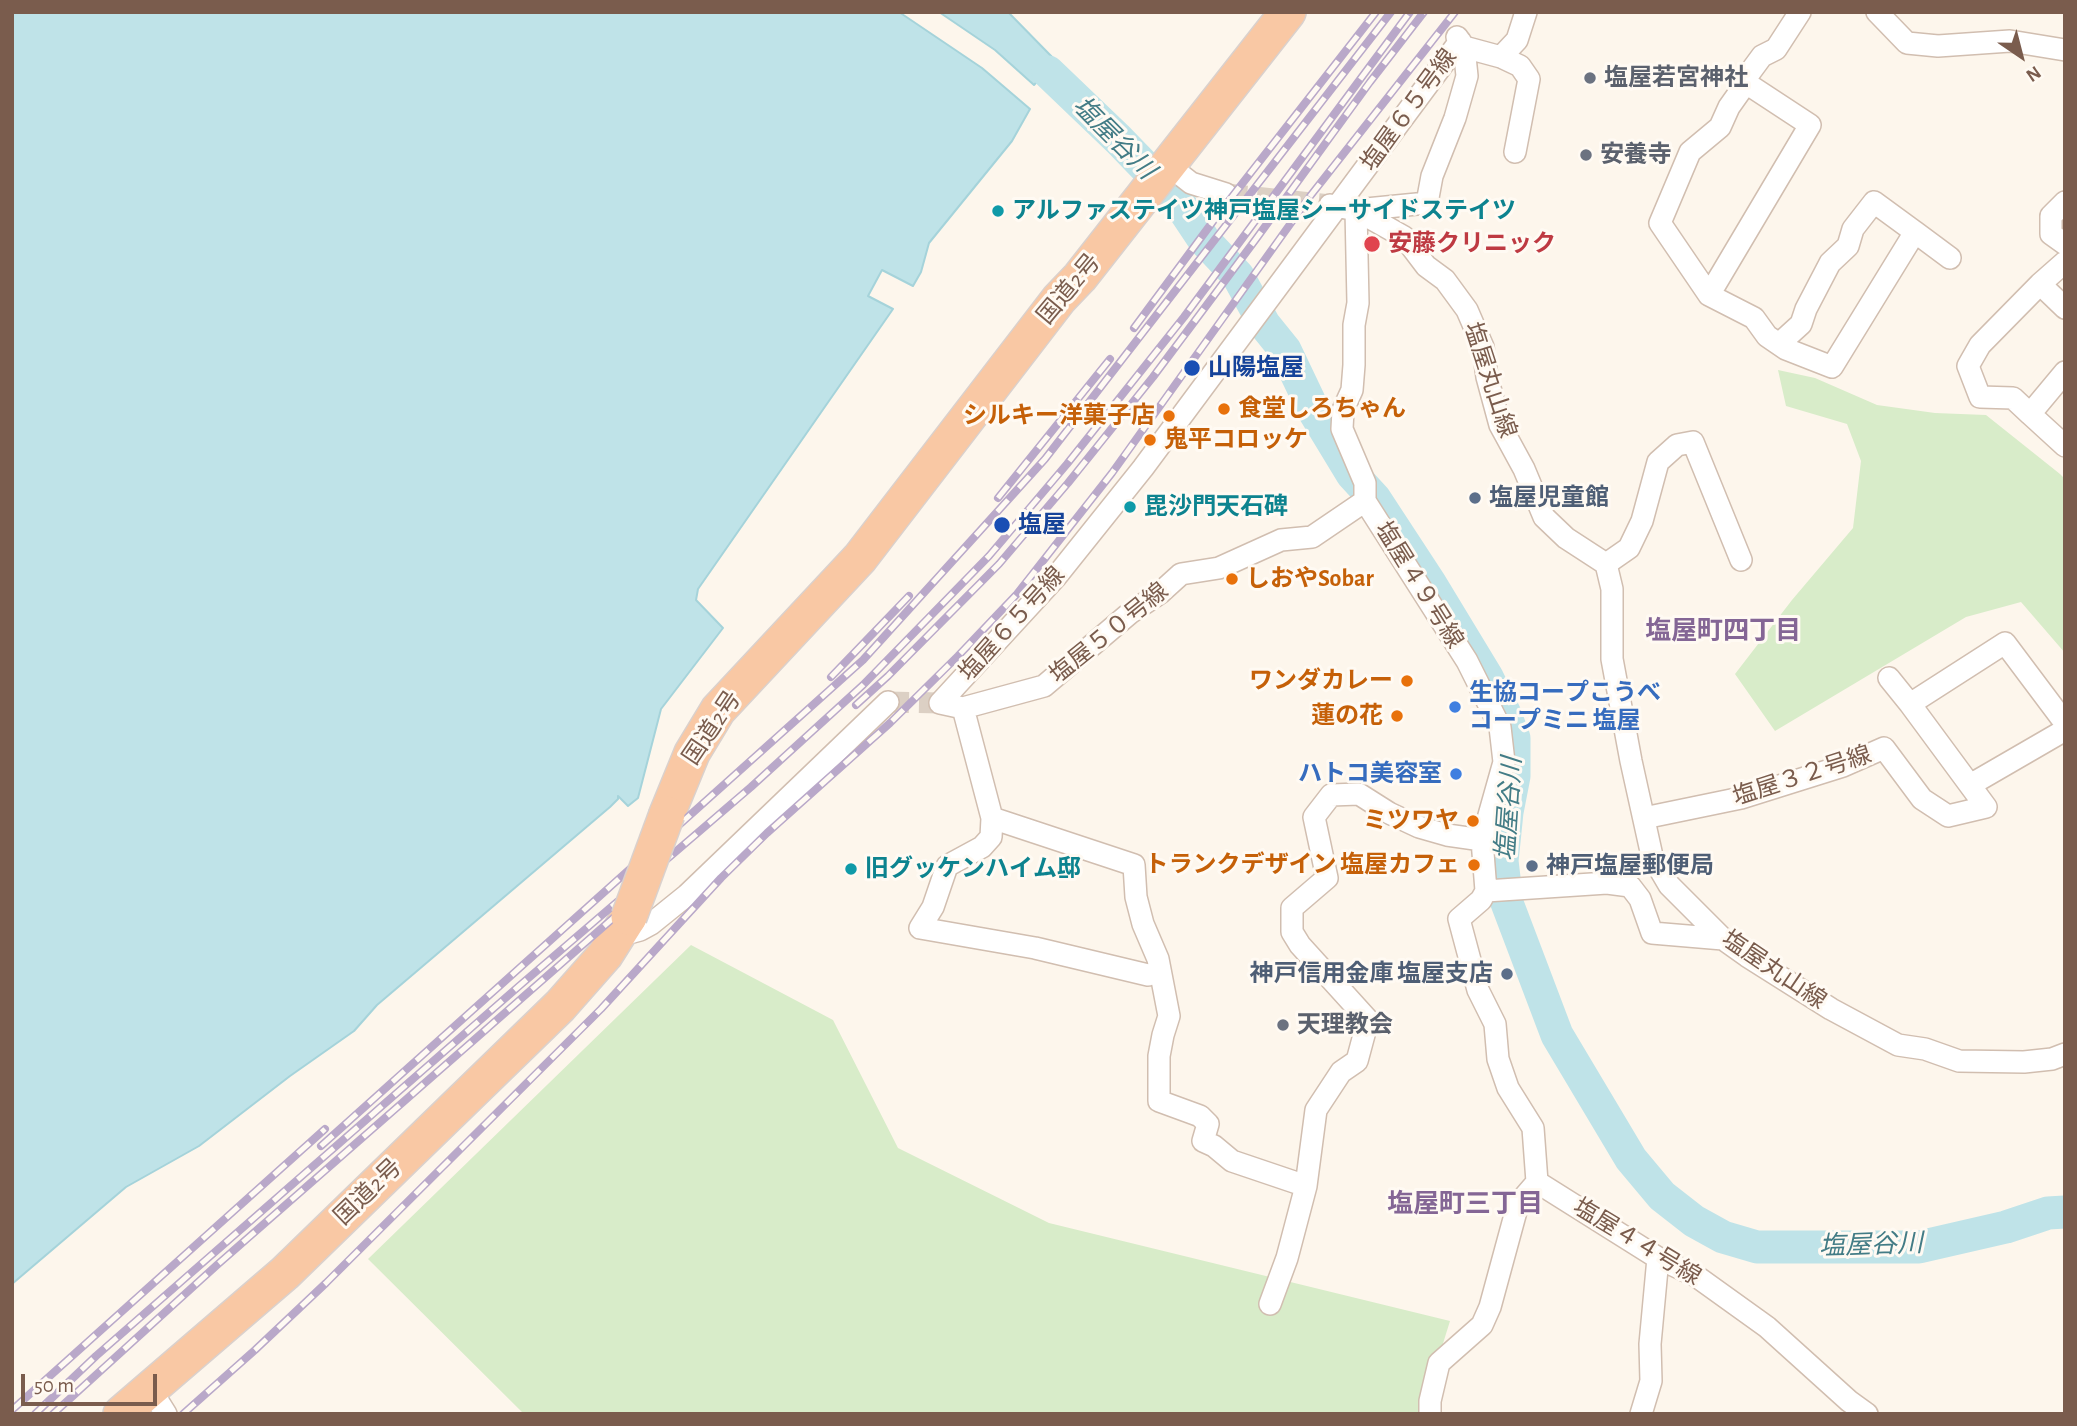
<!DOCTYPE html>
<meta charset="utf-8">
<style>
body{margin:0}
#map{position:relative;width:2077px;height:1426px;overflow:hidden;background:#fdf6ec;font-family:"Alegreya Sans",sans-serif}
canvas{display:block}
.frame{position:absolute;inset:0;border:14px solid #7a5c4d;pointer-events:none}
.north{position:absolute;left:1986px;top:21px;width:70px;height:70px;-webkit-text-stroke:5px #fffaf3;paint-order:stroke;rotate:145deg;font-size:19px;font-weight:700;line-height:28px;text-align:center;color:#7a5c4d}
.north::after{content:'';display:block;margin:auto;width:24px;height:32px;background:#7a5c4d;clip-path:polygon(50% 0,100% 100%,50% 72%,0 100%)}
.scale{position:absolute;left:21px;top:1374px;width:136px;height:32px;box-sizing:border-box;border:4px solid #7a5c4d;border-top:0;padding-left:9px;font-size:21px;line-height:24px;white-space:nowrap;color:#7a5c4d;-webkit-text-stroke:5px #fffaf3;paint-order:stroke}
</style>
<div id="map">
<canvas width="2077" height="1426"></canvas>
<div class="frame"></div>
<div class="north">N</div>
<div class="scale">50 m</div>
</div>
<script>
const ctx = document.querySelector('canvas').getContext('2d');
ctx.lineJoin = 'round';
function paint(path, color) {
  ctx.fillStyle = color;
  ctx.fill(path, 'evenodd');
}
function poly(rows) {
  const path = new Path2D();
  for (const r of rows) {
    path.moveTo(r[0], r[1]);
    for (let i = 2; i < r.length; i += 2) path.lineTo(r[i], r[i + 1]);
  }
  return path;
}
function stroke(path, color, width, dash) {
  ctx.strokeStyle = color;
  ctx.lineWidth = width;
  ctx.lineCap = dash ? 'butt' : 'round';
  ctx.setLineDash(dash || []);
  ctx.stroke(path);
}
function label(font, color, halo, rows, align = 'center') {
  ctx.font = font + ' "Alegreya Sans","Noto Sans JP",sans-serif';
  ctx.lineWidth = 6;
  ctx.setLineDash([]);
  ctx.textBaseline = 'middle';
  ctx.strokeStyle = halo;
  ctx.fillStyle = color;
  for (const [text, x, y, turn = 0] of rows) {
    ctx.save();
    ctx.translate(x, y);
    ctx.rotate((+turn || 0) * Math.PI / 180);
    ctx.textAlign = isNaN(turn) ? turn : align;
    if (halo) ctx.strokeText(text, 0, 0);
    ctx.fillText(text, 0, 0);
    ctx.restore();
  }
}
paint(poly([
 [1778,370,1815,378,1877,405,1935,413,1986,415,2060,474,2065,479,2065,653,2021,602,1966,617,1775,731,1735,674,1792,600,1853,528,1861,461,1847,424,1786,406],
 [691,945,833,1020,898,1148,1049,1223,1450,1321,1421,1414,524,1414,368,1259]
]), '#d8ecc9');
const water = poly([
 [12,12,899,12,982,68,1030,109,1012,141,929,243,921,272,913,286,882,270,868,296,893,309,698,589,696,600,723,628,661,709,638,798,628,806,618,796,618,799,610,807,377,1005,354,1031,290,1076,199,1146,126,1187,12,1284,12,12],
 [939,12,1008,12,1056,61,1034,85,995,50,939,12]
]);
paint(water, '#bfe3e8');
stroke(water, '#a5d3da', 2);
stroke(poly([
 [1048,72,1119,140,1178,201,1204,240,1238,276,1264,324,1285,350,1315,413,1352,474,1375,499,1430,583,1487,677,1505,714,1514,738,1514,776,1507,812,1502,861,1507,903,1557,1035,1631,1159,1662,1196,1694,1221,1723,1237,1757,1247,1919,1247,2006,1227,2048,1213,2065,1212]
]), '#bfe3e8', 33);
stroke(poly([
 [1226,194,1330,205],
 [888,702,940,703]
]), '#dcd0c4', 21, [21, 10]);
const minor = poly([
 [1877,12,1907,43,1938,46,2010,41,2065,50],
 [1457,37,1464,47,1501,57,1520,66,1529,79,1515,152],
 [1501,57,1517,40,1526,12],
 [1168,165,1191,183,1226,194],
 [2065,202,2051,216,2051,234,2065,244],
 [1330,205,1356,210,1404,237,1426,266,1445,280,1467,310,1483,347,1487,377,1500,425,1524,469,1544,517,1566,538,1606,564,1612,589,1612,659,1631,761,1652,856,1669,885,1723,939,1747,956,1831,1009,1898,1045,1925,1049,1959,1061,2024,1062,2052,1059,2065,1054],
 [1915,232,1950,258],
 [2065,262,2040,284,2065,308],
 [1709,295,1810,125,1746,83],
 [1779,344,1801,324,1806,309,1830,263,1848,246,1853,229,1874,202,1915,232,1832,367,1786,349,1767,336,1754,318,1709,295,1660,223,1690,152,1720,127,1729,107,1746,83,1748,75,1762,56,1776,49,1800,12],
 [2065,372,2030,414,2065,446],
 [2030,414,2013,398,1980,397,1968,366,1980,345,2040,284],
 [1365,501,1312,537,1281,540,1219,568,1181,574,1160,593,1130,613,1044,686,963,708,940,703,1055,578,1143,468,1460,41],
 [1365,501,1467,661,1500,727,1504,762,1482,840,1486,891,1481,900,1459,919,1478,990,1495,1024,1498,1059,1508,1088,1533,1128,1537,1182,1658,1258,1696,1276,1767,1327,1849,1401,1867,1414],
 [1365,501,1365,483,1342,429,1343,410,1352,390,1354,365,1354,325,1358,303,1356,210,1427,203,1432,176,1455,118,1467,76,1464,47],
 [1606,564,1629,548,1642,521,1658,462,1677,445,1693,442,1741,560],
 [1889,678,1910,704],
 [963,708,992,818,991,837,982,847,947,866,933,907,920,928,1035,948,1148,975],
 [1970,785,2065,730],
 [992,818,1134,865,1136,897,1143,924,1158,959,1169,1016,1163,1035,1159,1056,1159,1101,1200,1116,1208,1124,1203,1141,1214,1146,1232,1161,1306,1186],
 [1644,818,1741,798,1843,766,1884,748,1922,799,1948,816,1986,807,1910,704,2005,643,2065,723],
 [1486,891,1607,883,1630,886,1640,899,1652,933,1723,939],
 [618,936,640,930,651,924,687,895,888,702],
 [1270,1304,1287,1258,1306,1186,1316,1110,1341,1072,1357,1061,1368,1020,1300,945,1292,932,1292,908,1327,878,1314,817,1331,795,1359,794,1389,813,1419,827,1447,835,1482,840],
 [151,1390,166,1414],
 [1430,1414,1430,1401,1439,1363,1482,1325,1490,1307,1518,1204,1537,1182],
 [1641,1414,1651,1381,1650,1344,1658,1258]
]);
const trunk = poly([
 [667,814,692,753,718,710,860,558,1059,299,1080,277,1288,12],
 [121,1414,285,1273,560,1006,605,955,629,917]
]);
stroke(minor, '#d1beb0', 24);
stroke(trunk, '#dad1cd', 38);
stroke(minor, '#fff', 21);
stroke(trunk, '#f9c8a4', 35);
const rail = poly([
 [1134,328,1217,216,1376,12],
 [998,498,1110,359],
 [831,677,909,596],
 [856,705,888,676,999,564,1068,483,1153,377,1256,239,1370,82,1424,12],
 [321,1146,863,660,1045,459,1391,12],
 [12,1410,325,1129],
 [35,1414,96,1356,518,987,751,787,863,685,989,556,1067,464,1184,317,1410,12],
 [53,1414,217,1265,627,906],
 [183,1414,255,1350,326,1283,601,1009,721,878,767,833,890,723,958,656,1017,594,1112,473,1311,195,1455,12]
]);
stroke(rail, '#b9a8c9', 8);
stroke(rail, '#fffaf3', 5, [16]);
const trunkBridge = poly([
 [629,917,667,814]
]);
stroke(trunkBridge, '#dad1cd', 38, []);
stroke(trunkBridge, '#f9c8a4', 35);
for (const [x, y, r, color] of [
 [1590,78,7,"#6b7280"],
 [1586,155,7,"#6b7280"],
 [998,211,7,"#0f9aa8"],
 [1372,244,9,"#e0444e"],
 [1192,368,9,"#1a4fb4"],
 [1224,409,7,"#e8710a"],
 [1169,416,7,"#e8710a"],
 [1150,440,7,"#e8710a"],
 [1475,498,7,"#5c6f8a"],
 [1130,507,7,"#0f9aa8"],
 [1002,525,9,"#1a4fb4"],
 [1232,579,7,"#e8710a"],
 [1407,681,7,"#e8710a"],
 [1455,707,7,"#3f7fe0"],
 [1397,716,7,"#e8710a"],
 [1456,774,7,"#3f7fe0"],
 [1473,821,7,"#e8710a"],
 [1474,865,7,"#e8710a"],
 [1532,866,7,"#5c6f8a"],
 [851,869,7,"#0f9aa8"],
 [1507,974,7,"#5c6f8a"],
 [1283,1025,7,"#6b7280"]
]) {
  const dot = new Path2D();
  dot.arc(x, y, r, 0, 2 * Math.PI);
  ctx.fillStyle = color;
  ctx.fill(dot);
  stroke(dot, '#fffaf3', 2.5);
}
label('bold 24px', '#5b616d', '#fffaf3', [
 ["塩屋若宮神社",1604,78],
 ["安養寺",1600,155],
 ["天理教会",1297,1025]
], 'left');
label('24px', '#7a5c4d', '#fffaf3', [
 ["塩屋６５号線",1409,110,-54],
 ["国道2号",1069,289,-50],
 ["塩屋丸山線",1490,380,72],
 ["塩屋４９号線",1419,585,58],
 ["塩屋６５号線",1012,624,-48],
 ["塩屋５０号線",1109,633,-39],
 ["国道2号",712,728,-56],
 ["塩屋３２号線",1802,776,-18],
 ["塩屋丸山線",1774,970,34],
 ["国道2号",368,1192,-44],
 ["塩屋４４号線",1637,1242,31]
]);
label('bold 24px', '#0d838f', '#fffaf3', [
 ["アルファステイツ神戸塩屋シーサイドステイツ",1012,211],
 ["毘沙門天石碑",1144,507],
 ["旧グッケンハイム邸",865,869]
], 'left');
label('bold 24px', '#be3a42', '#fffaf3', [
 ["安藤クリニック",1388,244]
], 'left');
label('bold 24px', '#164399', '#fffaf3', [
 ["山陽塩屋",1208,368],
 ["塩屋",1018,525]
], 'left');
label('bold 24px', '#c56008', '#fffaf3', [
 ["食堂しろちゃん",1238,409,"left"],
 ["シルキー洋菓子店",1155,416],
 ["鬼平コロッケ",1164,440,"left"],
 ["しおやSobar",1246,579,"left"],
 ["ワンダカレー",1393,681],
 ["蓮の花",1383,716],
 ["ミツワヤ",1459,821],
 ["トランクデザイン 塩屋カフェ",1460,865]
], 'right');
label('bold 24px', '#4e5e75', '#fffaf3', [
 ["塩屋児童館",1489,498],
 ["神戸塩屋郵便局",1546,866],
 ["神戸信用金庫 塩屋支店",1493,974,"right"]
], 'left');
label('bold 24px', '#366cbe', '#fffaf3', [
 ["生協コープこうべ",1469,693],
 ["コープミニ 塩屋",1469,721],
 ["ハトコ美容室",1442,774,"right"]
], 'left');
label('italic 26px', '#437c86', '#fffaf3', [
 ["塩屋谷川",1114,138,45],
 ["塩屋谷川",1509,809,-86],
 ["塩屋谷川",1871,1245,-2]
]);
label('bold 26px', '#846695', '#fffaf3', [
 ["塩屋町四丁目",1723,631],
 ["塩屋町三丁目",1465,1204]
]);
</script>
